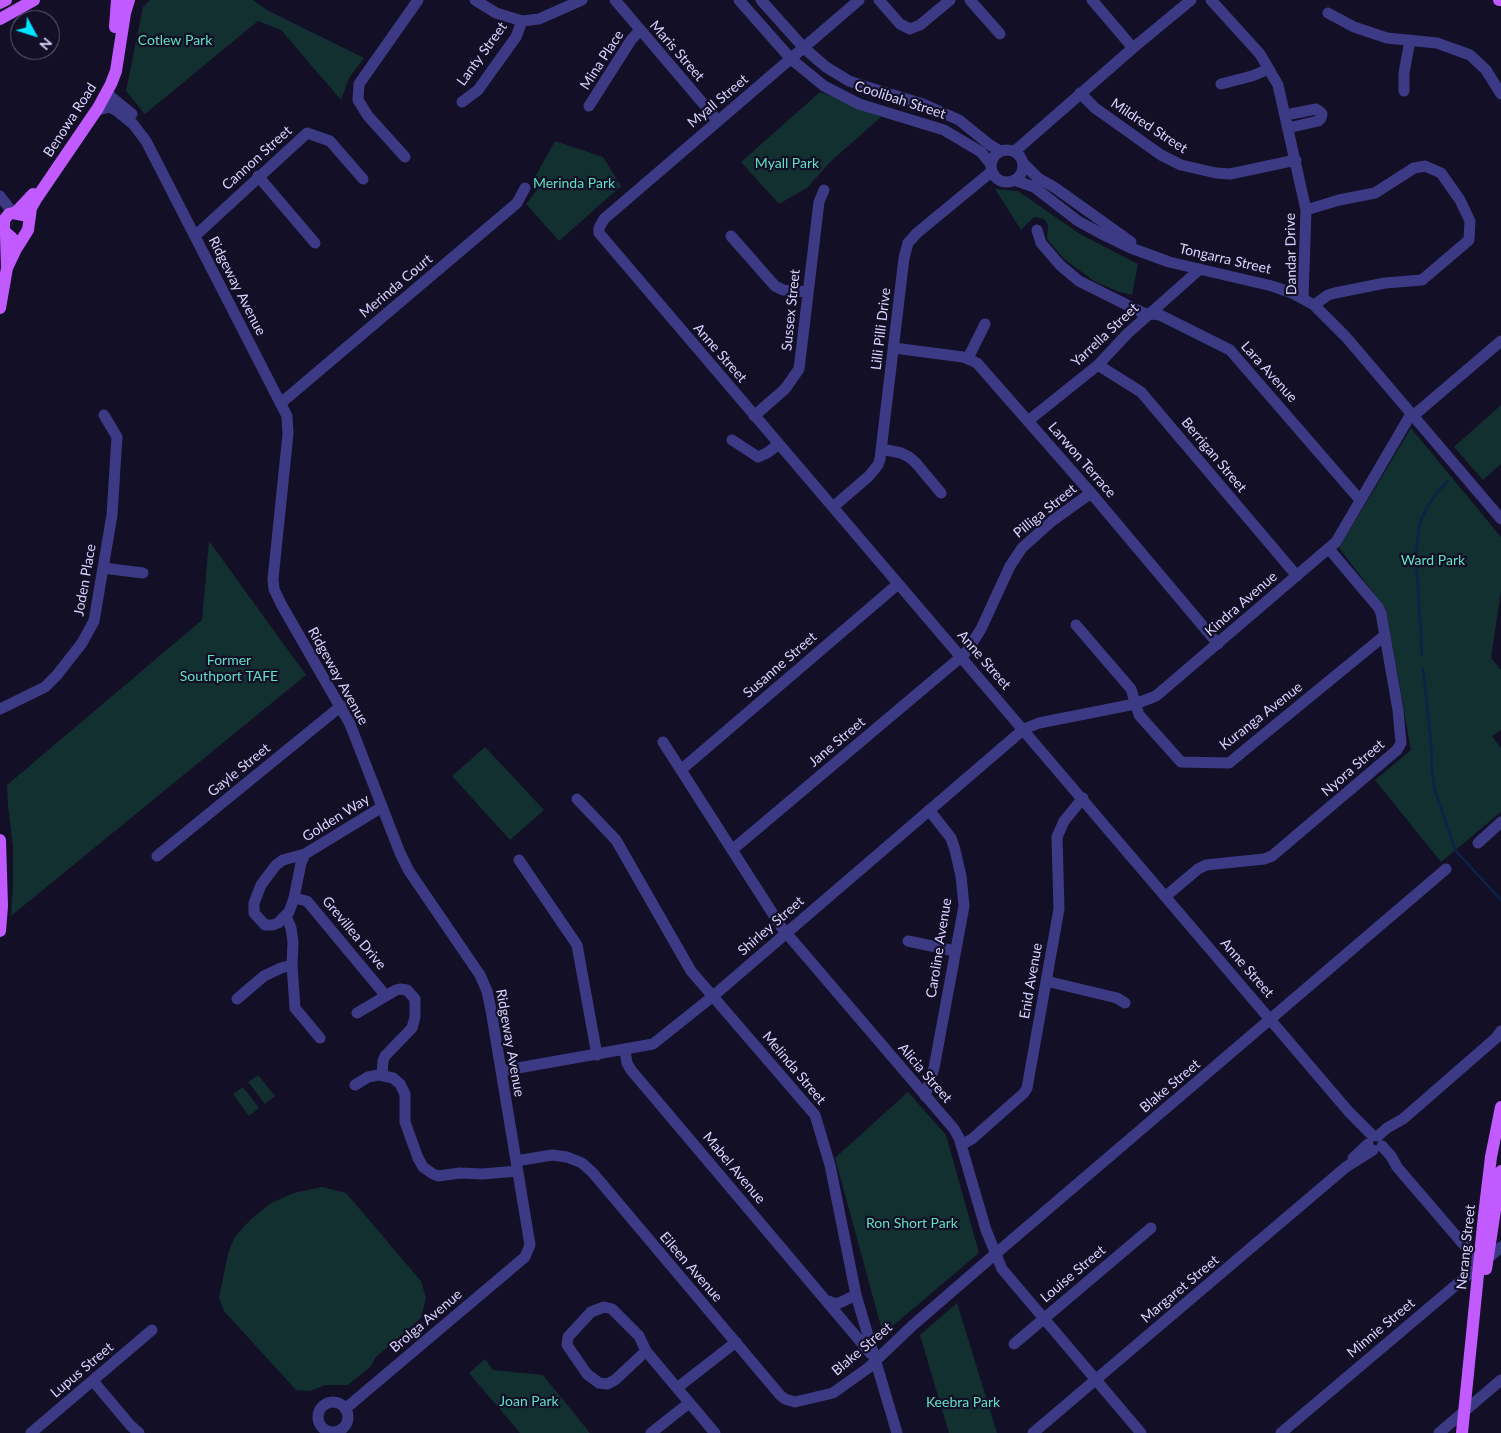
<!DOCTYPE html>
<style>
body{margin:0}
#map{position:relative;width:1501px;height:1433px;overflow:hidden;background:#130f26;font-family:Lato,sans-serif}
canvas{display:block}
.north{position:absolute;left:10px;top:10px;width:50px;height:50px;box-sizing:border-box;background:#130f26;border:1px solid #625e7d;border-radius:50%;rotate:130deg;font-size:14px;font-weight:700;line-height:20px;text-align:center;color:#d9d4ff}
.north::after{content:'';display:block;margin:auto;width:18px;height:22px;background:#00e5ff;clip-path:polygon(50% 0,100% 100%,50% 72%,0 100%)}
</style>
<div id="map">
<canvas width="1501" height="1433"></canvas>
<div class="north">N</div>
</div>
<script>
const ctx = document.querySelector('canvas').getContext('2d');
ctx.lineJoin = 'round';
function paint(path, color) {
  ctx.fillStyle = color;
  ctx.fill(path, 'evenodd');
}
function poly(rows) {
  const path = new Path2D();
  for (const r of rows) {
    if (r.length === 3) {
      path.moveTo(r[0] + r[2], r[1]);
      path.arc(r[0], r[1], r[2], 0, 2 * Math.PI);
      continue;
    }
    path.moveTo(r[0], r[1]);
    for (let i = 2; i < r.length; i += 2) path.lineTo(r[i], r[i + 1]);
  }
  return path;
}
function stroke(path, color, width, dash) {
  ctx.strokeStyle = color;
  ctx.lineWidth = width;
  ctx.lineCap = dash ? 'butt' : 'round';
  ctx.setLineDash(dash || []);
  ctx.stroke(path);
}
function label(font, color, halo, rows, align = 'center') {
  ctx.font = font + ' Lato,sans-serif';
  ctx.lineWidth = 4.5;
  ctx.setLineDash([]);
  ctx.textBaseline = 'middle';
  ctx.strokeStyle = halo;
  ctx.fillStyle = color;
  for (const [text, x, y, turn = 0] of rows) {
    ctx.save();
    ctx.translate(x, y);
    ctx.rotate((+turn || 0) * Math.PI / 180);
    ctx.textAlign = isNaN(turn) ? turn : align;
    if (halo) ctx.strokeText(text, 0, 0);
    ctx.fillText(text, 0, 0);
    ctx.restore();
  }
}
paint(poly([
 [150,0,253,0,267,10,364,58,349,78,341,100,281,30,258,21,145,114,126,91,143,7],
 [820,92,881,117,831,161,807,188,779,204,741,162],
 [555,141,603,157,621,186,559,241,526,204,540,186,535,177],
 [995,189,1018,191,1080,234,1138,264,1132,295,1119,292,1094,281,1064,259,1047,239,1048,225,1044,219,1034,217,1021,230],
 [1501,405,1501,464,1483,480,1454,447],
 [1411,428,1501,537,1501,591,1491,658,1501,670,1501,730,1492,736,1501,748,1501,812,1441,862,1375,780,1411,750,1386,609,1339,548],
 [209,541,306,675,11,916,13,885,13,847,8,806,7,785,202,620],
 [485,747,544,810,510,840,452,776],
 [258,1075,275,1096,265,1104,248,1082],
 [243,1087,259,1108,249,1116,233,1094],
 [908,1092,946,1135,979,1253,883,1334,835,1158],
 [322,1187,346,1193,421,1281,426,1298,421,1318,376,1357,370,1367,348,1385,325,1385,310,1391,296,1390,224,1311,219,1298,228,1254,234,1238,251,1219,271,1203,294,1193],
 [957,1303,997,1433,949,1433,920,1335],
 [485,1359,493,1370,543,1375,590,1433,520,1433,469,1373]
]), '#12302f');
stroke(poly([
 [1422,655,1416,556,1419,525,1427,507,1439,490,1448,481],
 [1423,668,1431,742,1432,773,1435,791,1455,850,1501,900]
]), '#0c2248', 2.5);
stroke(poly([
 [475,0,496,13,522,21,539,19,582,0],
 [615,0,718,121],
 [739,0,791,59,824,86,859,104,944,130,981,152,990,163],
 [761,0,804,48,826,67,849,81,864,86,923,104,959,120,990,145,1000,151],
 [859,0,604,219,599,228,599,233,1349,1112,1373,1136],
 [879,0,900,24,910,29,920,25,950,0],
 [970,0,1000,34],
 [1092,0,1133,48],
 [1211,0,1260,54,1278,85,1306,210,1303,299],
 [1328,13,1354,27,1387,38,1437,43,1470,55,1486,70,1501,94],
 [1221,84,1252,76,1269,69],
 [108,91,110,96,132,114],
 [1404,91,1404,73,1410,40],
 [1080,93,1095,108,1161,155,1181,165,1216,173,1230,174,1296,160],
 [462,102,478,90,516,37,522,21],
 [589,106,631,40,640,30],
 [98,110,110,107,117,111,133,124,146,141,287,416,288,434,273,579,274,589,281,604,350,724,400,853,409,871,480,975,487,991,491,1010,530,1245,525,1257,345,1409],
 [1286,115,1316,109,1319,111,1322,114,1321,118,1318,121,1288,128],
 [1007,166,16],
 [1015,151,1133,48,1191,0],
 [405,157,368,116,358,100,359,84,418,0],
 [1023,163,1038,178,1054,187,1131,242],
 [258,176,315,243],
 [1014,180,1034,187,1078,221,1100,233,1131,248,1169,262,1272,286,1292,293,1314,305,1346,337,1501,519],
 [0,196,13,213],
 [1306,210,1339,200,1375,193,1414,168,1425,166,1441,173,1460,200,1470,221,1469,240,1422,280,1385,283,1335,293,1328,295,1314,305],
 [1037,230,1041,243,1060,265,1079,281,1143,313,1160,315,1230,350,1360,500],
 [195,236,307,133,330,141,363,179],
 [731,236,775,286,783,290,808,292],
 [894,348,963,357,977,363,1091,493,1218,644],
 [968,358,985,324],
 [1098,365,1141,392,1297,576],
 [281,403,517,203,525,188],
 [754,416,785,389,799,369,819,202,824,190],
 [1413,416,1501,341],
 [1028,421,1098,365,1127,334,1200,269],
 [732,440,758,457,767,453,779,444],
 [882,449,901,453,909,457,916,463,941,493],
 [833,507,869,476,878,465,880,459,904,258,908,243,917,233,991,172],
 [103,568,143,573],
 [1076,625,1131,689,1139,715,1181,762,1229,763,1384,636],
 [0,709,45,687,57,675,82,643,94,621,112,515,117,437,104,415],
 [663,742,782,928,954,1129,959,1138,986,1230,1002,1269,1141,1433],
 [682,769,898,584],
 [577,799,616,840,691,971,815,1115,830,1165,856,1295,897,1433],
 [1478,843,1501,822],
 [732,850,961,657,967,651,981,629,1010,566,1022,548,1052,521,1091,493],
 [305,854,301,863,294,898,289,912,278,923,273,925,265,925,254,913,254,903,261,885,276,865,283,860,305,854,382,807],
 [157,856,341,706],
 [519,860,577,945,597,1055],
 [1166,896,1198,869,1206,865,1264,859,1272,856,1397,750,1401,743,1398,710,1381,613,1378,607,1329,549],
 [294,898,307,901,386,996],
 [286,916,291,928,293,942,292,965,295,1008,320,1038],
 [908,941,955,951],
 [1046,981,1117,998,1125,1003],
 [237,999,264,976,281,968,292,965],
 [357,1013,396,990,400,989,407,990,415,999,415,1017,412,1028,385,1056,383,1061,382,1075],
 [625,1051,627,1063,631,1070,871,1354],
 [501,1071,653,1044,712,997,1024,729,1039,723,1135,704,1156,696,1336,542,1411,414],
 [355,1085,368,1077,379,1075,393,1078,400,1084,405,1094,405,1122,418,1158,423,1167,433,1174,438,1176,460,1173,482,1174,518,1171],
 [925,1096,934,1068,964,906,961,876,955,850,951,838,929,810],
 [1378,1136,1387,1128,1403,1119,1496,1038,1501,1031],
 [961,1145,972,1139,1024,1093,1027,1088,1059,909,1057,837,1064,821,1083,798],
 [1382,1146,1391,1156,1397,1167,1470,1252,1479,1265],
 [1353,1158,1368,1144],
 [516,1161,552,1155,567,1157,582,1163,593,1173,780,1395,785,1399,795,1402,833,1393,868,1368,912,1326,986,1262,1446,869],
 [828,1301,837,1304,856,1295],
 [1014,1344,1151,1228],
 [646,1351,615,1380,607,1384,599,1383,587,1374,567,1345,568,1337,591,1312,604,1307,612,1309,639,1336,646,1351,677,1388,736,1342],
 [93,1381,131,1426,139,1433],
 [677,1388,715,1433],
 [333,1417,15],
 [31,1433,152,1330],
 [651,1433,689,1403],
 [1033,1433,1346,1167,1373,1150],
 [1281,1433,1501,1247],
 [1439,1433,1501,1380]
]), '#3d3a85', 11);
stroke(poly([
 [1499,0,1501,0],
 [0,3,6,0],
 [0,19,34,0],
 [115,27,117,0],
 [16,212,33,194],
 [12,238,4,231,4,220,9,214,13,213,23,215],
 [7,268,16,249,28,230,31,208,36,199,98,108,111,84,116,71,125,13,129,0],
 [0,308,7,268,6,235],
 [0,840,2,906,0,931],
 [1486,1269,1501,1171],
 [1462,1433,1484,1215,1491,1157,1501,1107]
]), '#c25bff', 12);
label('14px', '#5fe0c0', '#130f26', [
 ["Cotlew Park",175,40],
 ["Myall Park",787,163],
 ["Merinda Park",574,183],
 ["Ward Park",1433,560],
 ["Former",229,660],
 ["Southport TAFE",229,676],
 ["Ron Short Park",912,1223],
 ["Joan Park",529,1401],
 ["Keebra Park",963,1402]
]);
label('14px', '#d9d4ff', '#130f26', [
 ["Maris Street",677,51,49],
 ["Lanty Street",482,54,-54],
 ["Mina Place",602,60,-57],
 ["Coolibah Street",900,100,18],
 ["Myall Street",718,101,-40],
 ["Benowa Road",70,120,-57],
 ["Mildred Street",1149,126,33],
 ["Cannon Street",257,158,-42],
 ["Dandar Drive",1291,254,-91],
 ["Tongarra Street",1225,259,13],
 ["Ridgeway Avenue",237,286,63],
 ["Merinda Court",396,286,-40],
 ["Sussex Street",791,310,-84],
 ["Lilli Pilli Drive",881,329,-83],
 ["Yarrella Street",1105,335,-43],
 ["Anne Street",720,353,49],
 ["Lara Avenue",1269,372,48],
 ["Berrigan Street",1214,455,50],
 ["Larwon Terrace",1082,460,49],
 ["Pilliga Street",1045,511,-39],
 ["Joden Place",85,580,-80],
 ["Kindra Avenue",1241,604,-41],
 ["Anne Street",984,660,49],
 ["Susanne Street",780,665,-41],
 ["Ridgeway Avenue",338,676,61],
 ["Kuranga Avenue",1261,716,-38],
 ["Jane Street",837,742,-40],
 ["Nyora Street",1353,768,-41],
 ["Gayle Street",239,770,-39],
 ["Golden Way",336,818,-32],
 ["Shirley Street",771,926,-41],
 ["Grevillea Drive",354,933,50],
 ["Caroline Avenue",939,948,-81],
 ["Anne Street",1247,968,49],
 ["Enid Avenue",1031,981,-80],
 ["Ridgeway Avenue",510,1043,80],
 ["Melinda Street",794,1068,50],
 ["Alicia Street",925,1073,49],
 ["Blake Street",1170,1086,-40],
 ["Mabel Avenue",734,1168,50],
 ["Nerang Street",1466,1247,-84],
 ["Eileen Avenue",691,1267,49],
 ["Louise Street",1073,1274,-40],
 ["Margaret Street",1180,1289,-40],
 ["Brolga Avenue",426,1321,-40],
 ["Minnie Street",1381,1328,-40],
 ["Blake Street",862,1349,-40],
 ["Lupus Street",82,1370,-40]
]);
</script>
